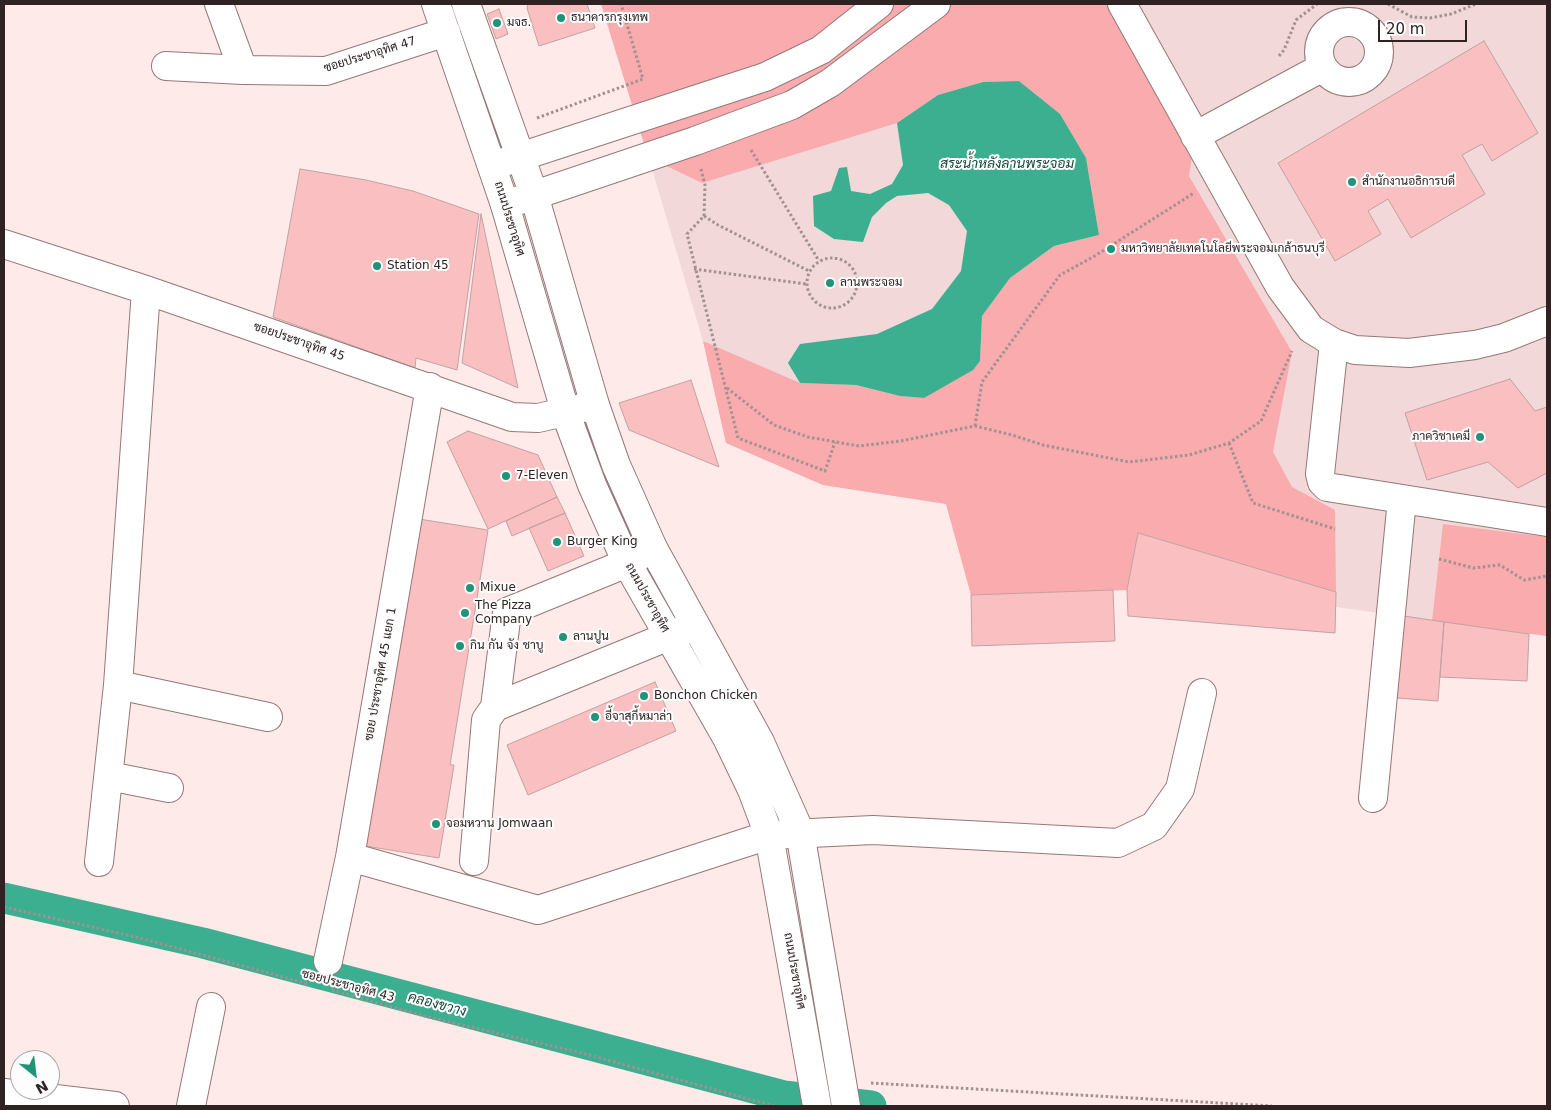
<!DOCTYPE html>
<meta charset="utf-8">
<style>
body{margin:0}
#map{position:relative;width:1551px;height:1110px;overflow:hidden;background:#ffeaea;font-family:"DejaVu Sans",sans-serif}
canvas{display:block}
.frame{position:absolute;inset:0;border:5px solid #2e2222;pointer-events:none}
.north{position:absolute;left:10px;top:1050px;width:50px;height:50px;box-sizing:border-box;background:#fdfdfd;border:1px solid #aaa5a5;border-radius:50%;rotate:151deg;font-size:14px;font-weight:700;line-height:20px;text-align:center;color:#2e2222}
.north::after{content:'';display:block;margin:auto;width:18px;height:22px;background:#1f9478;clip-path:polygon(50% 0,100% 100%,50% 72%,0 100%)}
.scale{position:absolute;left:1378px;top:20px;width:89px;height:22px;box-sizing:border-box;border:2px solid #2e2222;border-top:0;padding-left:6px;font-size:15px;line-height:18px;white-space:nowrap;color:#2e2222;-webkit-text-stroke:4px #fdfdfd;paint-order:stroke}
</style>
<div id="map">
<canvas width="1551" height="1110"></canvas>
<div class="frame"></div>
<div class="north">N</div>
<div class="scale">20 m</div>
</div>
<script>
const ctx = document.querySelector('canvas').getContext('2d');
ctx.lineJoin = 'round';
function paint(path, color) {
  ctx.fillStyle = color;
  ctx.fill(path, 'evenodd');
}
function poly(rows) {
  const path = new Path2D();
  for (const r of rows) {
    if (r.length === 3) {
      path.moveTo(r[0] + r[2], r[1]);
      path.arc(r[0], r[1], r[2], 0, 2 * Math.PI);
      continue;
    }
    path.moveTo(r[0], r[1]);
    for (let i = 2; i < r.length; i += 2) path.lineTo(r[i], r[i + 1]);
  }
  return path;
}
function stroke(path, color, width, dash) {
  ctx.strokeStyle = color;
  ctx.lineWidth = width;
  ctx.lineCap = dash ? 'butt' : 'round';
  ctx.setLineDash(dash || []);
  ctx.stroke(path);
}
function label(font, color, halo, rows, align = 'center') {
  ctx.font = font + ' "DejaVu Sans",Sarabun,sans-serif';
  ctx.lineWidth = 4;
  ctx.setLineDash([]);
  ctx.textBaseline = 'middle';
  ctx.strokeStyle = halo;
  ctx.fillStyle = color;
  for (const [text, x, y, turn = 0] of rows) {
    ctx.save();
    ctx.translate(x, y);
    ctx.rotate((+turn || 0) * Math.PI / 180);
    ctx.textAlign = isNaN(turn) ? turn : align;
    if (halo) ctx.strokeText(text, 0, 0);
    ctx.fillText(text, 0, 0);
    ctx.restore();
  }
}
paint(poly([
 [603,4,1547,4,1547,636,1336,607,1336,591,1138,533,1127,590,971,595,946,504,823,485,726,443,703,341]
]), '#f2d8d8');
paint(poly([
 [601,4,1122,4,1195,136,1189,176,1292,352,1273,452,1292,487,1335,510,1336,592,1138,533,1127,590,971,595,946,504,823,485,726,443,703,341,800,383,856,385,900,396,924,398,980,361,982,316,1010,278,1054,246,1099,235,1086,158,1060,114,1019,81,983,82,938,95,897,123,702,183,648,157],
 [1443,524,1547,537,1547,636,1432,621]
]), '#faabad');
paint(poly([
 [1019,81,1060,114,1086,158,1099,235,1054,246,1010,278,982,316,980,361,973,370,924,398,900,396,856,385,800,383,788,363,800,344,877,334,932,309,961,271,967,231,949,205,928,193,897,196,886,203,872,217,863,242,834,239,814,226,813,196,831,191,839,168,847,167,851,191,870,194,892,184,903,165,897,123,938,95,983,82]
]), '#3caf91');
stroke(poly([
 [4,898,203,943,784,1096,871,1106]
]), '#3caf91', 31);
const building = poly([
 [528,4,587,4,595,28,539,46,527,8,528,4],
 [499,9,508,34,496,39,487,14,499,9],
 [1484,41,1538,133,1492,161,1482,144,1462,155,1485,194,1411,238,1388,199,1368,211,1381,234,1335,261,1278,163,1484,41],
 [300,169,366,180,413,191,479,214,457,370,416,358,415,368,273,317,300,169],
 [481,214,518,388,462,363,481,214],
 [1510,379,1535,411,1547,407,1547,473,1518,488,1488,462,1427,480,1405,413,1510,379],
 [691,380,719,467,629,430,619,403,691,380],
 [468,431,538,455,557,497,488,529,447,442,468,431],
 [557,497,565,513,512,536,506,521,557,497],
 [565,513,584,556,548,571,529,528,565,513],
 [419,519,488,530,450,765,454,765,439,858,365,846,419,519],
 [1138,533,1336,592,1335,633,1128,616,1127,590,1138,533],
 [1113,590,1115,641,972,646,971,595,1113,590],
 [1404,616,1444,622,1438,701,1397,698,1404,616],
 [1444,622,1529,634,1527,681,1440,677,1444,622],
 [655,682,676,731,528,795,507,745,655,682]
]);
paint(building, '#fac0c1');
stroke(building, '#c1a1a1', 1);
const minor = poly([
 [219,4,243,70,326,71,446,32],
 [1122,4,1280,287,1311,329,1334,343,1355,350,1409,353,1475,345,1504,338,1547,321],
 [1349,52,30],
 [166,66,243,70],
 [1195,136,1323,67],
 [492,166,765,77,821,50,879,4],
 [505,205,695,141,792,105,830,83,936,4],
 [4,244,146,290,512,417,538,418,595,405],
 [1334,343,1320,474,1322,482,1327,487,1547,522],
 [118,685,268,717],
 [495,707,507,612,627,563,653,548],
 [109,776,169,788],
 [1373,798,1402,499],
 [350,857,538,910,769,835,873,830,1118,843,1154,826,1180,789,1202,693],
 [474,861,486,720,495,707,691,627],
 [99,862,118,685,146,290],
 [328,961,350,857,430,387],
 [4,1093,115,1106],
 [191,1106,211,1007]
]);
const major = poly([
 [436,4,505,205,566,414,592,485,627,563,727,738,752,790,769,835,817,1106],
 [466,4,534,195,595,405,616,465,653,548,760,742,800,832,846,1106]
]);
stroke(minor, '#967778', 30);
stroke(major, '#967778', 30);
stroke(poly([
 [1388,4,1412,17,1430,18,1451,14,1476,4],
 [1279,56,1284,50,1296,20,1317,4],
 [537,118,643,79,621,4],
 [751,150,819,261],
 [701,169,705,185,704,216,687,234,738,438,825,471,835,442],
 [704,216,718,225,809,271],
 [832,283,25],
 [694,269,806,284],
 [727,388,774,425,808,437,859,446,901,441,975,426,1012,435,1043,445,1129,462,1189,455,1229,443,1261,421,1292,351],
 [975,426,982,382,1060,275,1093,257,1194,193],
 [1229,443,1253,503,1335,529],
 [1439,559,1473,568,1500,565,1524,580,1547,576],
 [4,907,136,937,309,984],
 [332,990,428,1017,582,1053,774,1106],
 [871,1083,1272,1106]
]), '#a29191', 3, [2.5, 2.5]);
stroke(minor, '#fff', 28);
stroke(major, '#fff', 28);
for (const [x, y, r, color] of [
 [561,18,5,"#1f9478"],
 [497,23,5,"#1f9478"],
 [1352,182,5,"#1f9478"],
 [1111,249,5,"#1f9478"],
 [377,266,5,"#1f9478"],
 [830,283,5,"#1f9478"],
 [1480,437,5,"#1f9478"],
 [506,476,5,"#1f9478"],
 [557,542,5,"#1f9478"],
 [470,588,5,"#1f9478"],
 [465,613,5,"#1f9478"],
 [563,637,5,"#1f9478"],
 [460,646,5,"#1f9478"],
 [644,696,5,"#1f9478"],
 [595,717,5,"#1f9478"],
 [436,824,5,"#1f9478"]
]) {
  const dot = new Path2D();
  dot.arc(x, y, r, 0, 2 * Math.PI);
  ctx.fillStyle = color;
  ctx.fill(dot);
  stroke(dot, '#fdfdfd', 2);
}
label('12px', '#2e2222', '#fdfdfd', [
 ["ธนาคารกรุงเทพ",571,18],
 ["มจธ.",507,23],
 ["สำนักงานอธิการบดี",1362,182],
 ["มหาวิทยาลัยเทคโนโลยีพระจอมเกล้าธนบุรี",1121,249],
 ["Station 45",387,266],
 ["ลานพระจอม",840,283],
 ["ภาควิชาเคมี",1470,437,"right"],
 ["7-Eleven",516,476],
 ["Burger King",567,542],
 ["Mixue",480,588],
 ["The Pizza",475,606],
 ["Company",475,620],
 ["ลานปูน",573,637],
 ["กิน กัน จัง ชาบู",470,646],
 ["Bonchon Chicken",654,696],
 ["อี้จาสุกี้หมาล่า",605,717],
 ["จอมหวาน Jomwaan",446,824]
], 'left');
label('12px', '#2e2222', '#fdfdfd', [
 ["ซอยประชาอุทิศ 47",370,55,-17],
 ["ถนนประชาอุทิศ",509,219,73],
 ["ซอยประชาอุทิศ 45",299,342,19],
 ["ถนนประชาอุทิศ",647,598,61],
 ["ซอย ประชาอุทิศ 45 แยก 1",381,674,-80],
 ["ถนนประชาอุทิศ",794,971,80],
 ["ซอยประชาอุทิศ 43",348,986,15]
]);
label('italic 14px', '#18493b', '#fdfdfd', [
 ["สระน้ำหลังลานพระจอม",1007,164],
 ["คลองขวาง",437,1005,15]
]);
</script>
